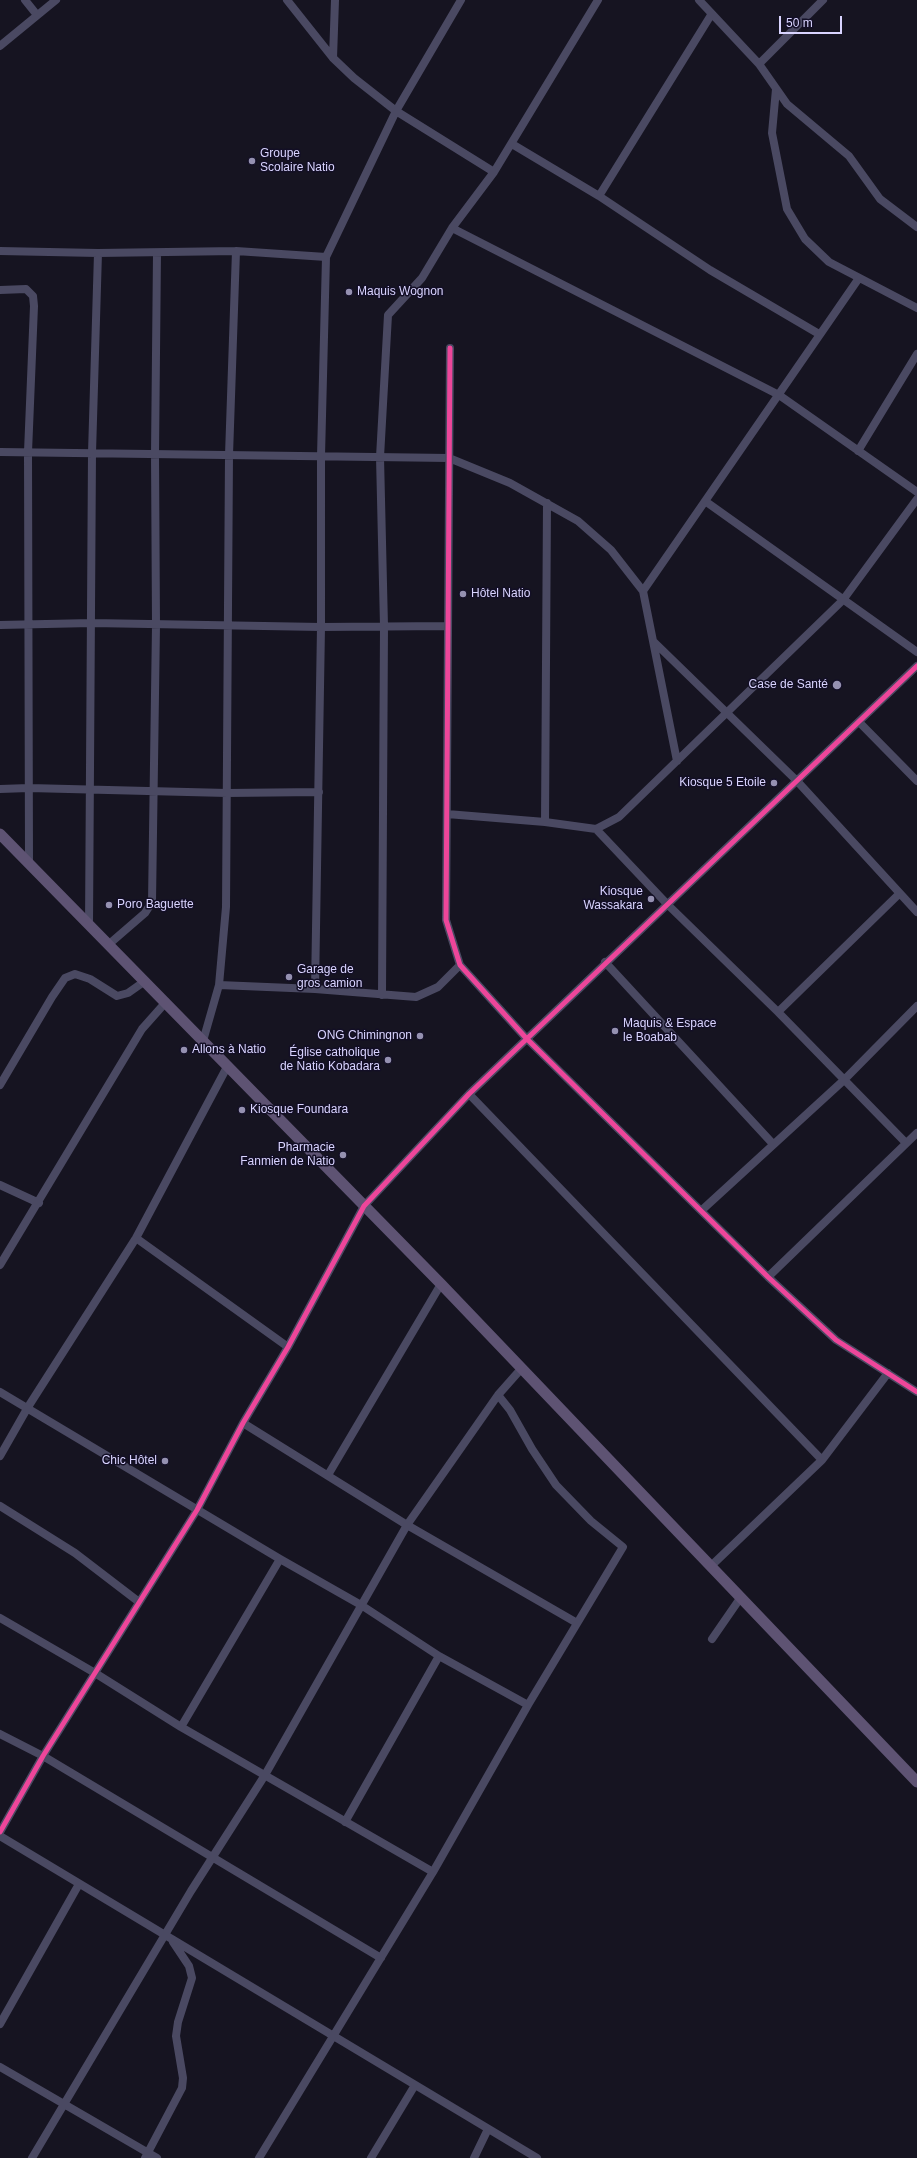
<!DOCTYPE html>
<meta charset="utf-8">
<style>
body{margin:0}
#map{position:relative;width:917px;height:2158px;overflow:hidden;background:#161421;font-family:Helvetica,sans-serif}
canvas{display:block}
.scale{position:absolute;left:779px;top:16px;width:63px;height:18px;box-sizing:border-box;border:2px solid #d9d4ff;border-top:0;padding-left:5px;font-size:12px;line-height:14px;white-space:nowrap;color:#d9d4ff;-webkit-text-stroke:3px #130f26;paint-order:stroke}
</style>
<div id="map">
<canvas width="917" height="2158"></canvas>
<div class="scale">50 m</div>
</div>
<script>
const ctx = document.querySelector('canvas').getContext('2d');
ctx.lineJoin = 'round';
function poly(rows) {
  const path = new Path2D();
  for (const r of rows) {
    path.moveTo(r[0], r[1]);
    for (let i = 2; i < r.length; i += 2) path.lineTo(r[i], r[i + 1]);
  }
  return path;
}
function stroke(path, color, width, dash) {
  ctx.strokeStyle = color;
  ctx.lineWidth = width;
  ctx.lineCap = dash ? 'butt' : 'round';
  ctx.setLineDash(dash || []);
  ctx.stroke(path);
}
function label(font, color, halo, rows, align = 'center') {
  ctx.font = font + ' Helvetica,sans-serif';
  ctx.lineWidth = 3;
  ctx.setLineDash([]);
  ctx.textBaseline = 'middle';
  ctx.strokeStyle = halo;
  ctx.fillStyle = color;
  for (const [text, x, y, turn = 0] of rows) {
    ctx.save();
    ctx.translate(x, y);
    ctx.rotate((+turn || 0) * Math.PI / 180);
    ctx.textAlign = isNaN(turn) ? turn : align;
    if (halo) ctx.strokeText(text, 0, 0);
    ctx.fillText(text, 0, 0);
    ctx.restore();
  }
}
stroke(poly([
 [25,0,37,15],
 [287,0,333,58,354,78,396,111,494,172],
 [699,0,759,64,787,104,849,156,880,199,917,227],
 [0,46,56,0],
 [333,58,335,0],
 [759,64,823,0],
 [776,89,772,133,787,209,805,239,829,262,917,308],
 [512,144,599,196,710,270,819,334],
 [599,196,711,15],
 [452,228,779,395,917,492],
 [0,251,98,253,236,251,326,257],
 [0,290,26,289,33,296,34,306,28,452,29,861],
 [450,348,446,920,460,965,526,1038,768,1277,836,1340,917,1392],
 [858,451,917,354],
 [0,452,449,458,510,483,578,521,611,550,643,591,677,761],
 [705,501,917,652],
 [643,591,859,278],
 [0,625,92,623,321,627,448,626],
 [654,642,797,781,917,912],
 [859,722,917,781],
 [0,789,29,788,227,793,319,792],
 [447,814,545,822,596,829,619,817,843,600,917,499],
 [545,822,547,503],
 [596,829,667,904,778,1012,906,1143],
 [89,925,92,453,98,253],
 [108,945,145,913,152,902,156,625,155,454,157,253],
 [605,962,773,1144],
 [219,985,315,989,416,997,438,987,460,965],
 [315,989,321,627,321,456,326,257,396,111,461,0],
 [382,995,384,626,380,457,388,315,422,278,452,228,494,172,598,0],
 [778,1012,899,894],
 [203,1041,219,985,226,907,229,455,236,251],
 [0,1085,52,997,65,978,75,974,90,979,117,996,128,993,145,981],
 [469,1094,822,1460],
 [0,1185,39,1203],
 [702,1210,844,1080,917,1006],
 [136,1238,288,1347],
 [0,1265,142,1029,166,1002],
 [768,1277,917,1133],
 [0,1392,280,1559,361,1605,439,1656,528,1705],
 [243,1423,407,1525,577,1623],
 [0,1456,28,1407,136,1238,227,1067],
 [328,1475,441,1284],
 [0,1506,75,1553,139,1602],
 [711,1566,822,1460,888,1373],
 [0,1618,95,1673,181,1727,433,1872],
 [712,1639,741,1597],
 [181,1727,280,1559],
 [0,1734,43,1756,381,1958],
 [345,1822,439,1656],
 [0,1832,43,1756,197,1510,243,1423,288,1347,364,1206,469,1094,917,666],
 [0,1836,537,2158],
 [0,2024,79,1884],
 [0,2067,157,2158],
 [32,2158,191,1891,265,1775,407,1525,498,1395,521,1369],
 [145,2158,182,2088,183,2078,176,2036,178,2022,192,1978,189,1966,173,1942],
 [259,2158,433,1872,528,1705,623,1547,591,1521,556,1485,532,1449,510,1410,498,1395],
 [371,2158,415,2085],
 [474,2158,488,2129]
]), '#4a4962', 8);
stroke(poly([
 [0,834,441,1284,917,1782]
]), '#5e5373', 11);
stroke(poly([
 [450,348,446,920,460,965,526,1038,768,1277,836,1340,917,1392],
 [0,1832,43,1756,197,1510,243,1423,288,1347,364,1206,469,1094,917,666]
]), '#ed469a', 5);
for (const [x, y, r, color] of [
 [252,161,4,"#9591b1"],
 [349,292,4,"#9591b1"],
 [463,594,4,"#9591b1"],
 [837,685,5,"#9591b1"],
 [774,783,4,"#9591b1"],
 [651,899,4,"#9591b1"],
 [109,905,4,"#9591b1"],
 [289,977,4,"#9591b1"],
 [615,1031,4,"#9591b1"],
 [420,1036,4,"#9591b1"],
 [184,1050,4,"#9591b1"],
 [388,1060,4,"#9591b1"],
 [242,1110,4,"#9591b1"],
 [343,1155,4,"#9591b1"],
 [165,1461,4,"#9591b1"]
]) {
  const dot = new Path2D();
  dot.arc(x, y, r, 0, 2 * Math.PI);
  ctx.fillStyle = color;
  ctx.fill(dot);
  stroke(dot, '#130f26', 1.5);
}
label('12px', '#d9d4ff', '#130f26', [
 ["Groupe",260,154],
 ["Scolaire Natio",260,168],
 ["Maquis Wognon",357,292],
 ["Hôtel Natio",471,594],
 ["Case de Santé",828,685,"right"],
 ["Kiosque 5 Etoile",766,783,"right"],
 ["Kiosque",643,892,"right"],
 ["Wassakara",643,906,"right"],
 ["Poro Baguette",117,905],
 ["Garage de",297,970],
 ["gros camion",297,984],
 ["Maquis & Espace",623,1024],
 ["le Boabab",623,1038],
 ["ONG Chimingnon",412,1036,"right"],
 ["Allons à Natio",192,1050],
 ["Église catholique",380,1053,"right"],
 ["de Natio Kobadara",380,1067,"right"],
 ["Kiosque Foundara",250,1110],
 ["Pharmacie",335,1148,"right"],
 ["Fanmien de Natio",335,1162,"right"],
 ["Chic Hôtel",157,1461,"right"]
], 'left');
</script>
